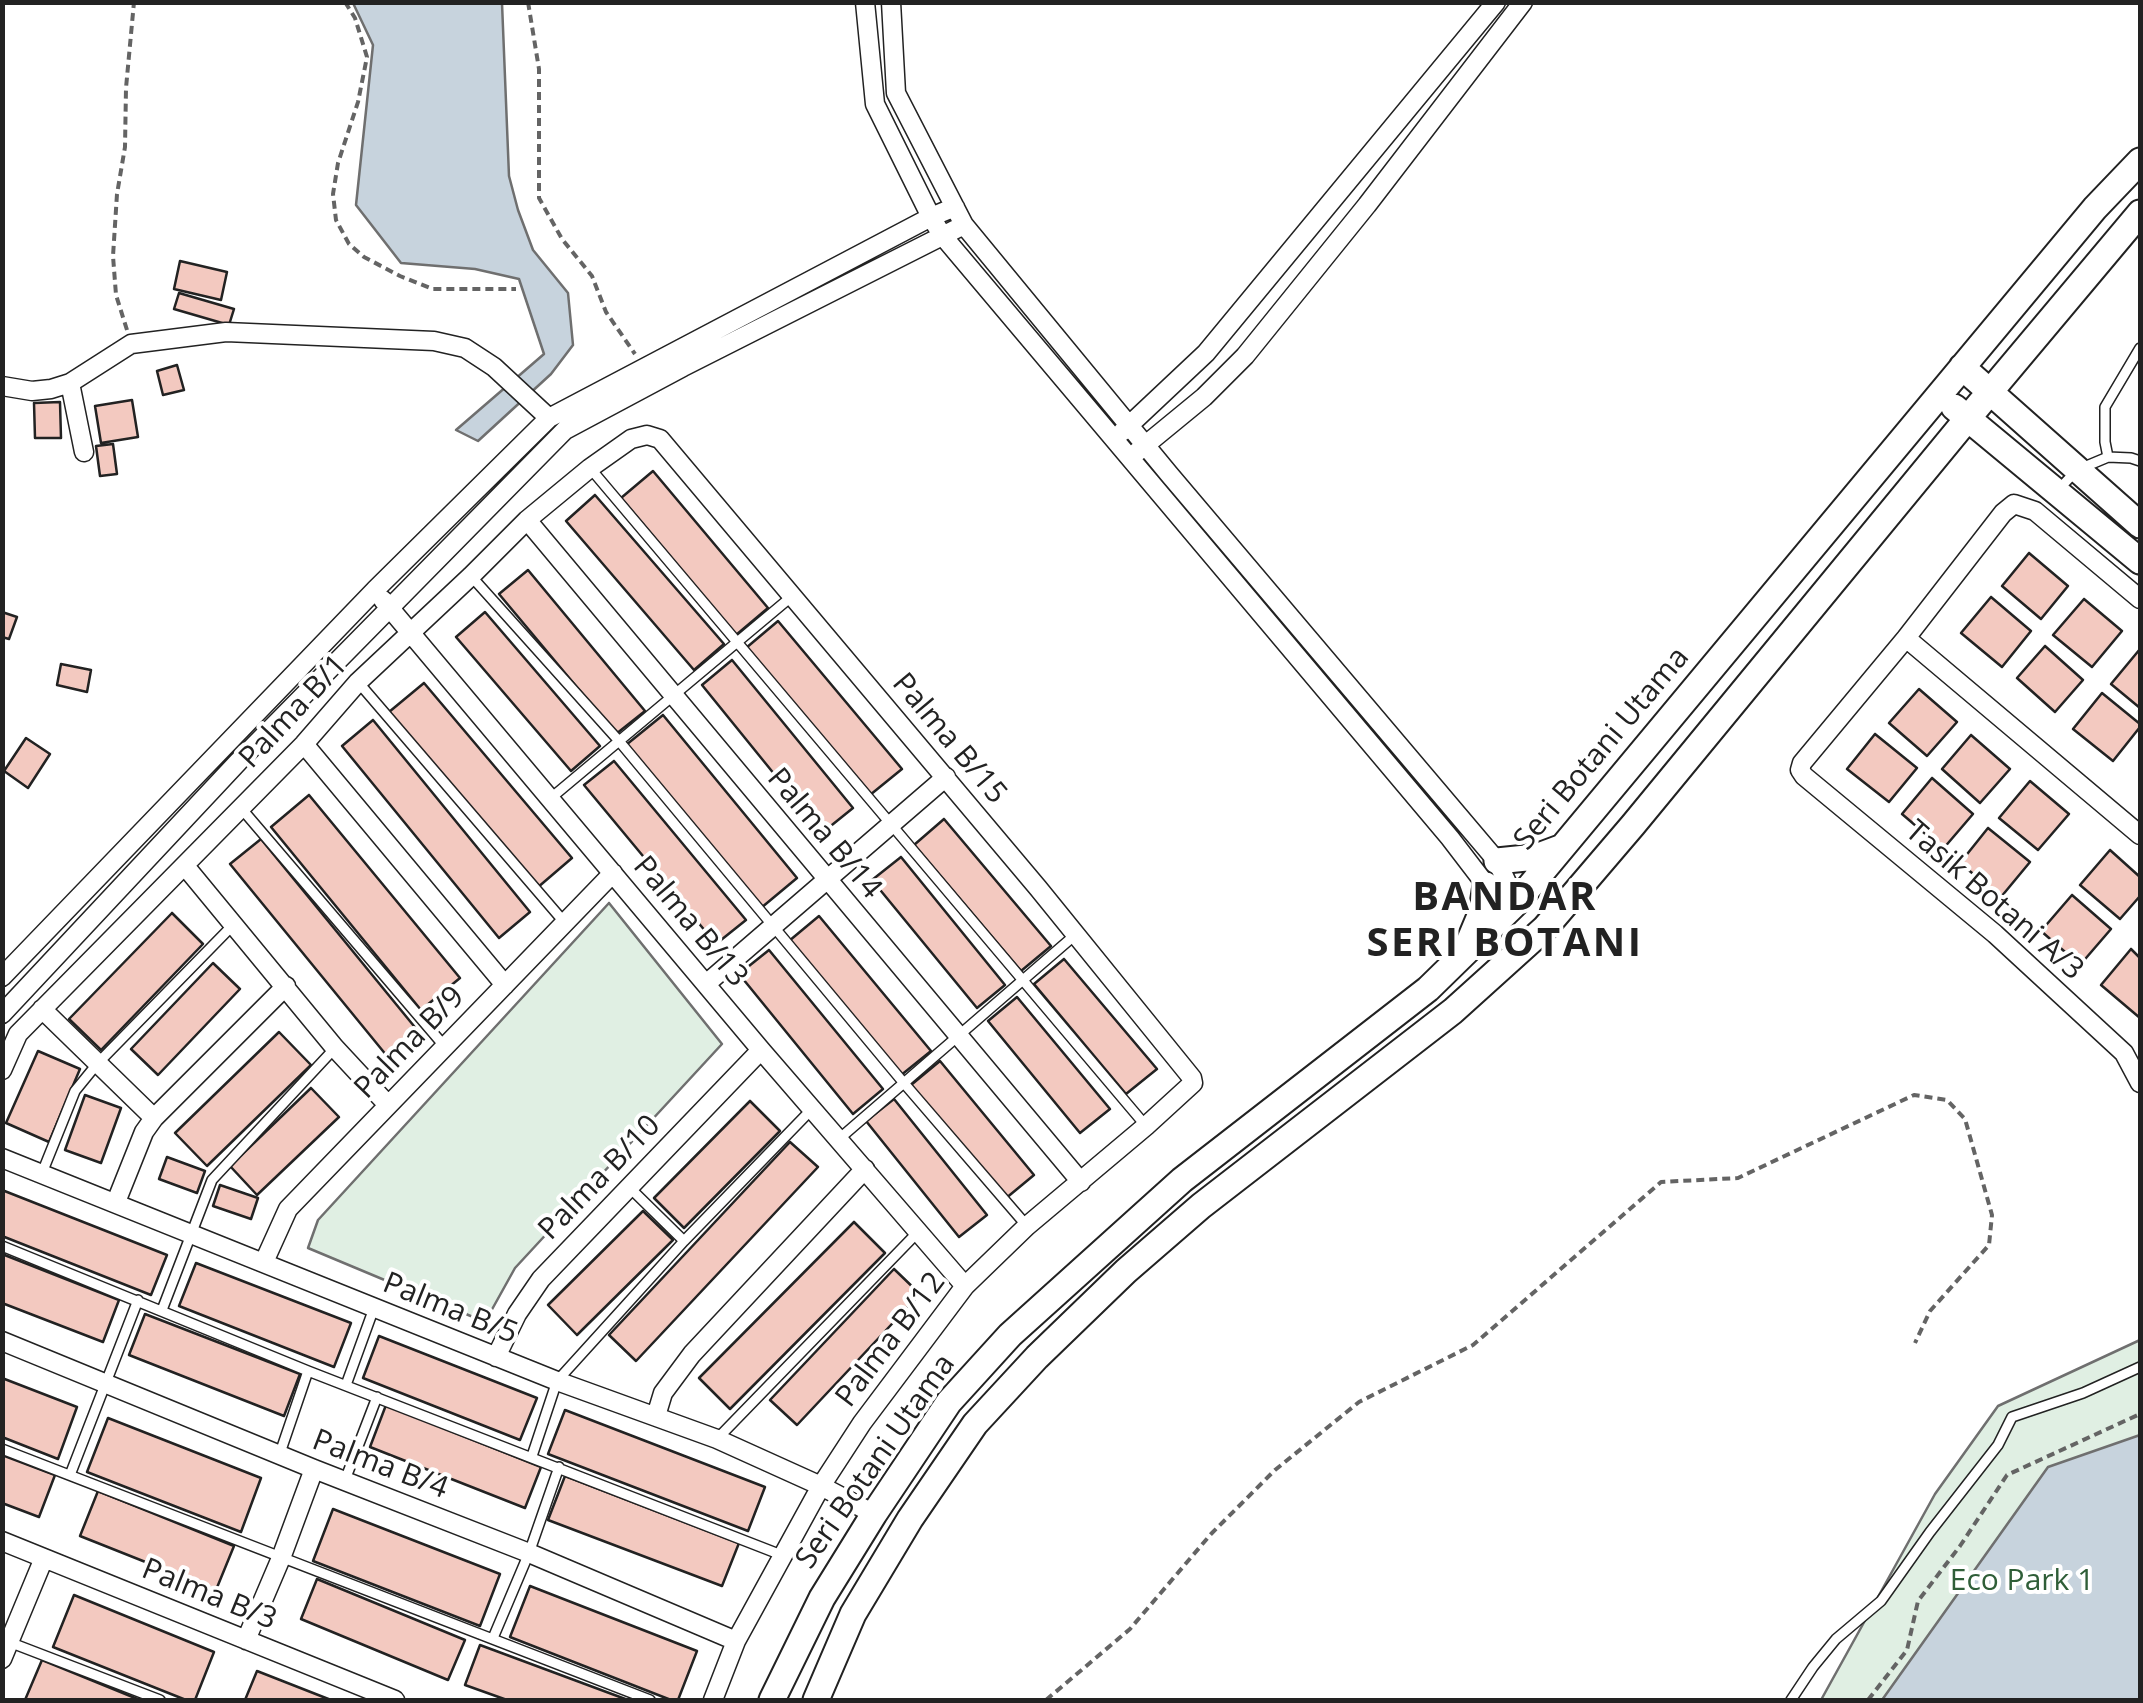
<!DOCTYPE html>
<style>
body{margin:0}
#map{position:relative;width:2143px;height:1703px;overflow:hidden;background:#fff;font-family:"Open Sans",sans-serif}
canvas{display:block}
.frame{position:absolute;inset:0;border:5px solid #222;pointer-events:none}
</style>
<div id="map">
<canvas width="2143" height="1703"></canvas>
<div class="frame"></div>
</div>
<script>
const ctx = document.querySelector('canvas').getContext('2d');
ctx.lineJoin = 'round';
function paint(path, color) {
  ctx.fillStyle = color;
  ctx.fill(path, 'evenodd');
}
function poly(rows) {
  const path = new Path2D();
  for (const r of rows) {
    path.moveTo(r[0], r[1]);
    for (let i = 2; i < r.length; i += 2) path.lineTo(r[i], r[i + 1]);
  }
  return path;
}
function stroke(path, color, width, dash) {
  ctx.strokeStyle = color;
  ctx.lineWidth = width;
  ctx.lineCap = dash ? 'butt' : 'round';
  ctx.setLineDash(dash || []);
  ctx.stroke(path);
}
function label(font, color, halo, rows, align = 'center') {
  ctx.font = font + ' "Open Sans",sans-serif';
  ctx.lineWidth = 8;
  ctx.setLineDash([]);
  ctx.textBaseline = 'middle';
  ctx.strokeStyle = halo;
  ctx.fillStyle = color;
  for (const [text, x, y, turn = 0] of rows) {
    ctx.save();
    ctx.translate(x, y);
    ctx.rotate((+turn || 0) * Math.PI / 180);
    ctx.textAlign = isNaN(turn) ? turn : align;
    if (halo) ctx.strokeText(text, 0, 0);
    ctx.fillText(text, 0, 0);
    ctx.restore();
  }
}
const green = poly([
 [609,903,722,1044,515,1268,485,1322,308,1248,318,1220,609,903],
 [2140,1340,2140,1700,1821,1700,1935,1494,1998,1406,2140,1340]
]);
paint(green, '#e0efe3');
stroke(green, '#6f6f6f', 2.5);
const water = poly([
 [353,3,502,3,509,176,518,210,533,250,568,293,573,345,551,374,478,441,456,430,544,354,519,279,475,269,401,263,356,205,373,45,353,3],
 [2140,1435,2140,1700,1882,1700,2048,1467,2140,1435]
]);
paint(water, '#c7d3dd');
stroke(water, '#6f6f6f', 2.5);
const building = poly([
 [180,261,227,272,221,300,174,289,180,261],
 [179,293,234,309,229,325,174,309,179,293],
 [177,365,184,390,163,395,157,371,177,365],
 [132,400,138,437,101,443,95,406,132,400],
 [60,402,61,438,35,438,34,403,60,402],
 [113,444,117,474,100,476,96,446,113,444],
 [653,471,768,608,736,635,621,498,653,471],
 [595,495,724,644,694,670,566,521,595,495],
 [2029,553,2068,586,2041,619,2002,586,2029,553],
 [528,570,645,711,616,734,499,594,528,570],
 [1991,597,2031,631,2002,667,1961,633,1991,597],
 [2084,599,2122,631,2092,667,2053,635,2084,599],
 [2,612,17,617,9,639,2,637,2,612],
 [485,612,600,746,571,771,456,637,485,612],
 [778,621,902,769,870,795,746,648,778,621],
 [2045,646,2083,680,2055,712,2017,678,2045,646],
 [2140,649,2140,708,2111,684,2140,649],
 [732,660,853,808,822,833,702,685,732,660],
 [61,664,91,670,87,692,57,685,61,664],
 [424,683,572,858,537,888,389,712,424,683],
 [1919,689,1957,722,1927,756,1889,723,1919,689],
 [2102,693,2140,724,2140,727,2113,761,2073,729,2102,693],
 [663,715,797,878,761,908,626,745,663,715],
 [373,720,530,912,499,938,342,746,373,720],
 [1875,734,1917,768,1889,802,1847,769,1875,734],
 [1971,735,2010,769,1980,803,1942,769,1971,735],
 [26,738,50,754,28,788,4,771,26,738],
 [614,761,746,920,716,944,584,785,614,761],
 [1932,778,1973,814,1943,849,1902,814,1932,778],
 [2030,781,2069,814,2038,850,1999,818,2030,781],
 [309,795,460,978,421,1010,271,827,309,795],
 [944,819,1051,946,1021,971,914,845,944,819],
 [1988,828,2030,862,2001,897,1960,863,1988,828],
 [261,839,418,1031,387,1056,230,864,261,839],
 [2110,850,2140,877,2140,896,2120,919,2080,885,2110,850],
 [901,857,1005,985,977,1008,872,880,901,857],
 [2072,895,2111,929,2080,965,2041,931,2072,895],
 [172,913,203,944,101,1050,69,1019,172,913],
 [819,916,931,1051,900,1076,789,941,819,916],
 [2131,949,2140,958,2140,1018,2101,985,2131,949],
 [769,950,883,1089,853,1114,739,974,769,950],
 [1064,959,1157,1069,1126,1094,1034,984,1064,959],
 [213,963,240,989,158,1075,131,1049,213,963],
 [1017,997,1110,1109,1080,1133,988,1021,1017,997],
 [279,1032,311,1065,207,1166,175,1133,279,1032],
 [38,1051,80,1069,49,1142,6,1123,38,1051],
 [940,1061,1034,1175,1005,1199,911,1085,940,1061],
 [311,1088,339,1117,257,1195,230,1166,311,1088],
 [85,1095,121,1108,101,1163,65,1150,85,1095],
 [894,1099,987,1215,959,1237,866,1121,894,1099],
 [750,1101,780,1131,684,1228,654,1198,750,1101],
 [790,1142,818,1167,636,1361,609,1335,790,1142],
 [167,1157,205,1171,197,1193,159,1179,167,1157],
 [220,1185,258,1198,251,1219,213,1206,220,1185],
 [2,1190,167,1255,151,1295,2,1236,2,1190],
 [643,1211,673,1240,577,1335,548,1305,643,1211],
 [854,1222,885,1253,730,1409,699,1378,854,1222],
 [2,1254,119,1300,103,1342,2,1303,2,1254],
 [196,1263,351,1323,334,1367,179,1306,196,1263],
 [894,1269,920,1294,797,1425,770,1400,894,1269],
 [145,1314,300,1374,284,1416,129,1355,145,1314],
 [379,1336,537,1398,520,1440,363,1378,379,1336],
 [2,1378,77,1407,58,1459,2,1437,2,1378],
 [386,1405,541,1467,525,1508,370,1447,386,1405],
 [565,1410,765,1487,748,1531,548,1454,565,1410],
 [108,1418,261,1478,241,1532,87,1472,108,1418],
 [2,1455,55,1475,39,1517,2,1503,2,1455],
 [565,1476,739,1543,722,1586,548,1520,565,1476],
 [98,1491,234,1546,216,1590,80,1536,98,1491],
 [333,1509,500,1574,480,1626,313,1561,333,1509],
 [317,1579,465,1640,448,1680,301,1619,317,1579],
 [530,1586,697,1651,678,1700,671,1700,510,1637,530,1586],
 [74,1595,214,1652,195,1700,186,1700,53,1647,74,1595],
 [480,1645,628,1700,507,1700,465,1685,480,1645],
 [42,1660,140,1700,25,1700,42,1660],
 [257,1671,331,1700,245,1700,257,1671]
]);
paint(building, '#f3c9c0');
stroke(building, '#222', 2.5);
const lane = poly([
 [2108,457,2105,442,2105,407,2140,348],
 [590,468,1146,1126],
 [2059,489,2077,470,2108,457,2131,458,2140,461],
 [471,576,619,741,903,1082,1027,1226],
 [358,682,565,923],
 [551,798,791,597],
 [241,808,446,1048],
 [839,1139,1075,935],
 [42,1173,75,1091,97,1064,234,924],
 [630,1188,684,1241],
 [2,1246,308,1371,784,1556],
 [162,1310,212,1180,335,1048],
 [346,1385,374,1308],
 [717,1439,918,1232],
 [2,1449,650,1700],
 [280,1453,308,1371],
 [532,1456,557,1381,684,1241,812,1109],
 [70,1475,138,1300],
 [345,1480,377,1397],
 [493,1638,529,1553,559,1467],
 [9,1642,160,1700],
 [1791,1700,1813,1667,1836,1639,1881,1601,1930,1532,1998,1445,2012,1417,2083,1393,2140,1367]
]);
const street = poly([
 [865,2,875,104,931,217,942,235,1450,838,1486,885,1516,903],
 [891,2,896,93,964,225,1169,474,1497,861,1516,902],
 [70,383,84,452],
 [2,386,32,391,51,389,70,383,131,344,226,332,434,341,465,348,494,367,549,418],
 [1122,432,1206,353,1496,2],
 [1137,452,1204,397,1245,356,1367,205,1523,2],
 [527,520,1081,1182],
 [2140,599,2035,511,2014,504,2003,513,1906,638,1802,763,1800,770,1804,776,1995,934,2124,1053,2140,1083],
 [383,600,761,1050,965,1286],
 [1906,638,2140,835],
 [304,744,505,985],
 [185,866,335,1048,388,1105],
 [2,977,375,590,549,418,931,217,955,207],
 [706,984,946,777],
 [42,1009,154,1118],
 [2,1014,239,761,565,430,683,367,964,225],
 [2,1070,18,1034,304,744,358,682,471,576,527,520,590,468,631,439,647,435,660,439,1038,888,1192,1078,1193,1083,1146,1126,1027,1226,965,1286,862,1423,821,1486,736,1641,713,1700],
 [2,1158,557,1381,717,1439,821,1486,874,1514],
 [116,1202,144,1132,154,1118,286,986],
 [264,1262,288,1209,613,873],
 [2,1341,314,1469,529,1553,736,1641],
 [496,1357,517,1314,541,1279,761,1050],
 [656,1416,663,1393,692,1354,865,1169],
 [2,1541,395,1700],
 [246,1640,281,1558,314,1469],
 [2,1659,44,1558]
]);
const secondary = poly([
 [1962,367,2140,525],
 [1954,407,2140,561],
 [1497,861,1536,857,1560,848],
 [1469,942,1482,911,1486,885],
 [772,1700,822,1598,874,1514,949,1402,1010,1335,1182,1180,1428,989,1516,903,2095,208,2140,161],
 [816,1700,853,1614,910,1519,975,1424,1037,1357,1126,1271,1201,1206,1453,1011,1545,928,1633,825,1968,418,2140,213]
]);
stroke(lane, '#222', 12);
stroke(street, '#222', 21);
stroke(secondary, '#222', 29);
stroke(poly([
 [345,2,355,18,367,57,358,102,338,163,333,194,336,220,349,244,364,257,400,276,433,289,516,289],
 [528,2,539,69,539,198,562,239,592,276,606,312,635,354],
 [127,330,116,295,113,256,117,194,125,147,126,88,134,2],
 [1046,1700,1130,1629,1211,1534,1275,1470,1359,1402,1473,1345,1661,1182,1738,1178,1914,1095,1947,1100,1965,1119,1992,1215,1989,1245,1930,1311,1915,1343],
 [1868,1700,1907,1650,1918,1601,1960,1546,2007,1475,2140,1414]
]), '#646464', 4, [8, 5]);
stroke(lane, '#fff', 9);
stroke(street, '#fff', 18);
stroke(secondary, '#fff', 25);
label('30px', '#222', '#fff', [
 ["Palma B/1",294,712,-47],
 ["Palma B/15",949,739,50],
 ["Seri Botani Utama",1602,749,-50],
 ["Palma B/14",824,834,50],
 ["Tasik Botani A/3",1994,901,41],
 ["Palma B/13",690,922,50],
 ["Palma B/9",410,1043,-46],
 ["Palma B/10",600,1178,-46],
 ["Palma B/5",450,1309,22],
 ["Palma B/12",891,1340,-53],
 ["Seri Botani Utama",876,1462,-55],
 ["Palma B/4",380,1465,21],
 ["Palma B/3",209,1595,22]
]);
label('30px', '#2f5e38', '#fff', [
 ["Eco Park 1",2022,1581]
]);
ctx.letterSpacing = '2.5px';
label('bold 40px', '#222', '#fff', [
 ["BANDAR",1505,899],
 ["SERI BOTANI",1505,945]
]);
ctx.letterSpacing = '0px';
</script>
